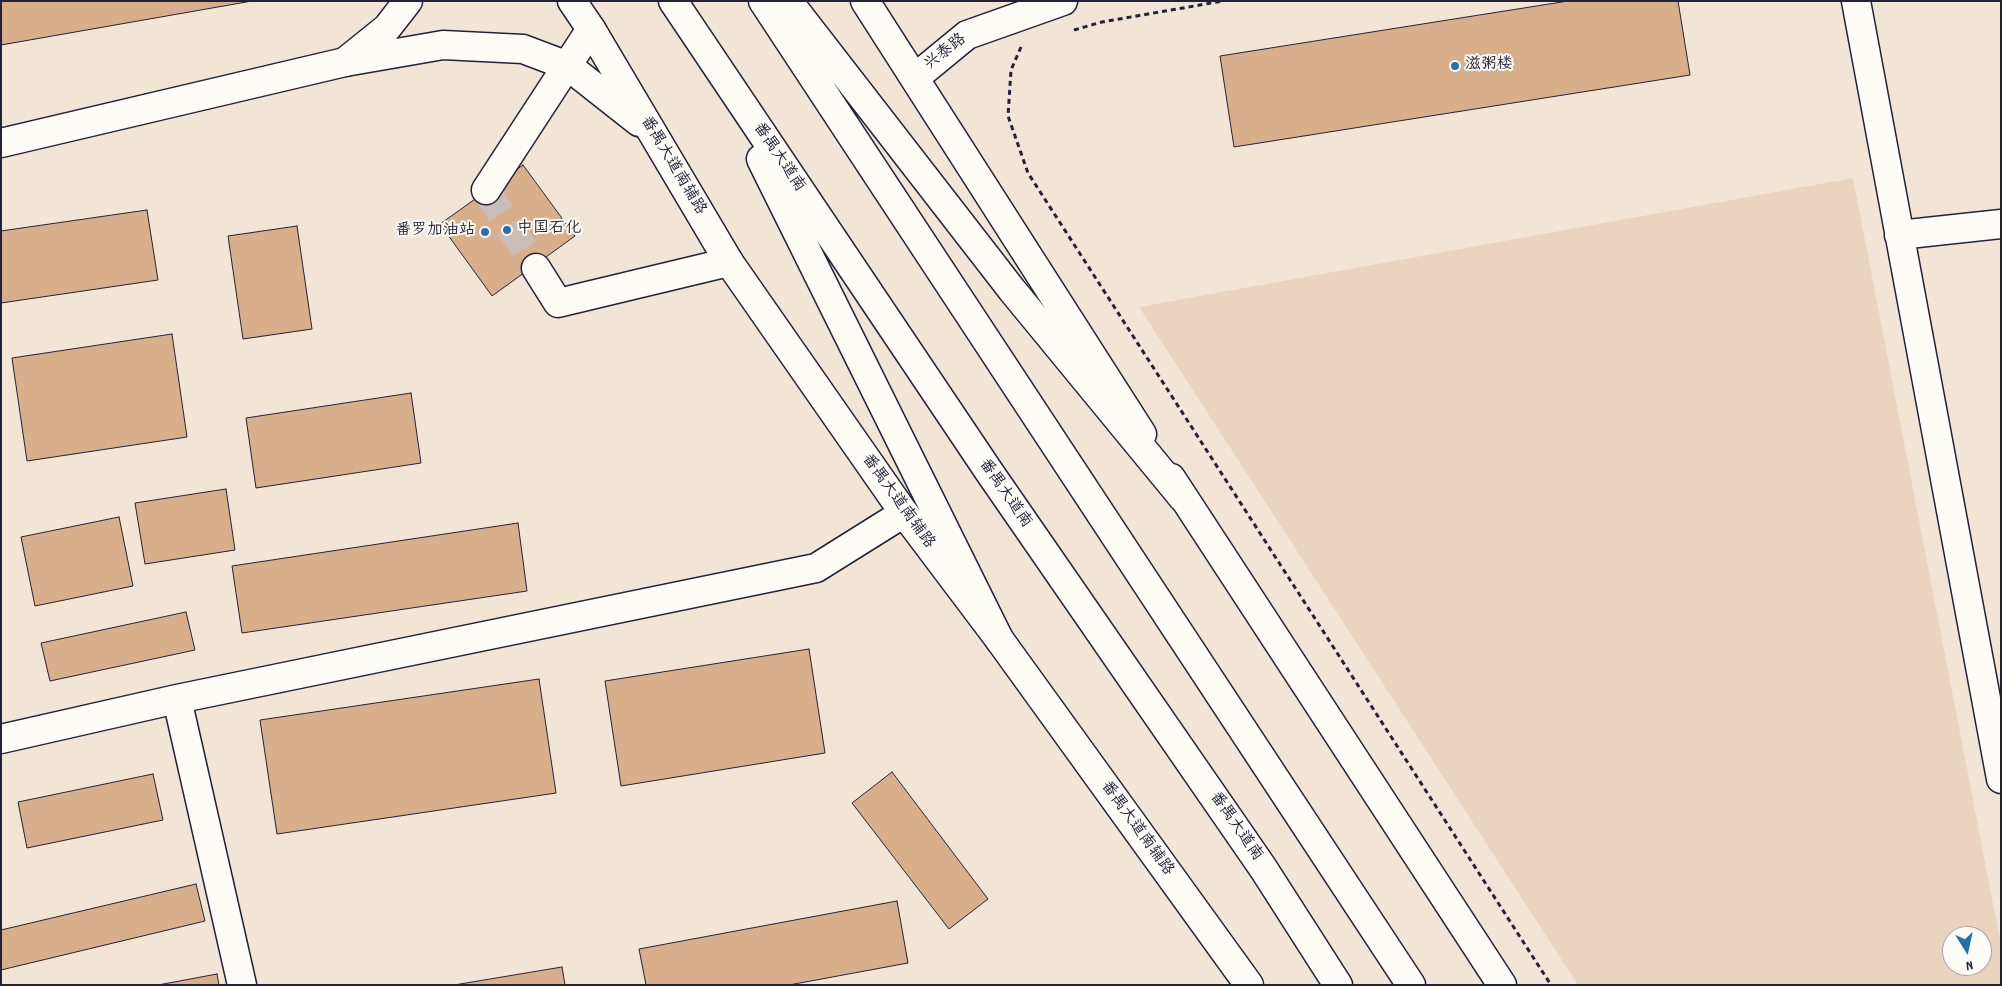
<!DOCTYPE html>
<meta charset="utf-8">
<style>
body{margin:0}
#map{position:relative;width:2002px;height:986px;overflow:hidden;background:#f2e5d6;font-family:Dekko,sans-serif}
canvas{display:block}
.frame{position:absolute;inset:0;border:2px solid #22223b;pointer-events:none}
.north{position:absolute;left:1942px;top:926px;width:50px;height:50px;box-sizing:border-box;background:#fdfcf7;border:1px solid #a5a5ac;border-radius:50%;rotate:170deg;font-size:14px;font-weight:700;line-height:20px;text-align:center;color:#22223b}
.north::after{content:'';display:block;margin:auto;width:18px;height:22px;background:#1f6fb2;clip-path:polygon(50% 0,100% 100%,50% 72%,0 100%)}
</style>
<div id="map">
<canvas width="2002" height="986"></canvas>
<div class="frame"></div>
<div class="north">N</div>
</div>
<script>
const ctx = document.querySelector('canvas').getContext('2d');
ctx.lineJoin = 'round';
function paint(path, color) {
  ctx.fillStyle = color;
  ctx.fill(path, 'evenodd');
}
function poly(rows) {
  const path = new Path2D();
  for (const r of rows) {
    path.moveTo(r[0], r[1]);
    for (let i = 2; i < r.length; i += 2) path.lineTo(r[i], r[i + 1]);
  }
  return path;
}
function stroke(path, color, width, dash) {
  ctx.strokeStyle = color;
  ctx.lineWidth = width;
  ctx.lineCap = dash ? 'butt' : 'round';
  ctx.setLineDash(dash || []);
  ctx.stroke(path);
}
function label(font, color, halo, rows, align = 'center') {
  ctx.font = font + ' Dekko,"LXGW WenKai TC",sans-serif';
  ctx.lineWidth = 4;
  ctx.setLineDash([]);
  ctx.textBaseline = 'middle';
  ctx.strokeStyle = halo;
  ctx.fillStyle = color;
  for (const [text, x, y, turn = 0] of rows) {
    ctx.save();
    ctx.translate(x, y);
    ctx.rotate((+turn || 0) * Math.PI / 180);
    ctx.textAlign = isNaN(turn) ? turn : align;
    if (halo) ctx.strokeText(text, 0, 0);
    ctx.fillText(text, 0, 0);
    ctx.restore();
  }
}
paint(poly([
 [1853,178,2001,945,2001,985,1578,985,1139,307],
 [1952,936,1982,936,1982,966,1952,966]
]), '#ead4bf');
const building = poly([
 [1,1,252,1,1,45,1,1],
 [1568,1,1678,1,1690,75,1234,147,1220,56,1568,1],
 [523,165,575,236,492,296,440,224,523,165],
 [147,210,158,280,1,303,1,231,147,210],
 [297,226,312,329,243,339,228,236,297,226],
 [172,334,187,437,27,461,12,358,172,334],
 [411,393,421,463,256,488,246,418,411,393],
 [226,489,235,550,145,564,135,503,226,489],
 [119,517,133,586,35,606,21,537,119,517],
 [518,523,527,591,242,633,232,566,518,523],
 [186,612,195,650,50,681,41,643,186,612],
 [809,649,825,753,621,786,605,681,809,649],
 [539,679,556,793,277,834,260,720,539,679],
 [892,772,988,899,949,929,852,803,892,772],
 [153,774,163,820,27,848,18,802,153,774],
 [196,884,205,921,1,970,1,930,196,884],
 [897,901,908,963,789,985,646,985,639,949,897,901],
 [562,967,565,985,454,985,562,967],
 [217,974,219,985,158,985,217,974]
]);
paint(building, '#d9ae8a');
stroke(building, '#22223b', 1);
stroke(poly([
 [486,190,536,268]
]), '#c8beb7', 28, [28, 14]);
const minor = poly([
 [1856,1,2001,779],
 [916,77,967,35,1063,1],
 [1,143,345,62],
 [486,190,591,29],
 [1899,235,2001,224],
 [536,268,558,303,729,262],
 [177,699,242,985],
 [1,739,177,699,816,568,904,513]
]);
const major = poly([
 [572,1,591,29,729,262,904,513,999,639,1249,985],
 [865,1,1142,434],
 [346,61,387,28,408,1],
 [345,62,443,45,523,49,568,66,639,122],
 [1171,478,1502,985]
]);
const highway = poly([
 [673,1,990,473,1263,868,1338,985],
 [763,1,1411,985],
 [788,1,1012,290,1183,498],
 [761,159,999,639]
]);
stroke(minor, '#22223b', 31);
stroke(major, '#22223b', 31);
stroke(highway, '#22223b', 31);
stroke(poly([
 [1074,30,1102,22,1223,1],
 [1021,47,1011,70,1008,116,1028,173,1551,985]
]), '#22223b', 3, [5, 4]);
stroke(minor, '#fdfcf7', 28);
stroke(major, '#fdfcf7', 28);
stroke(highway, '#fdfcf7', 28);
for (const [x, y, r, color] of [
 [1455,66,5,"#1f6fb2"],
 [507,230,5,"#1f6fb2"],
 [485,232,5,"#1f6fb2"]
]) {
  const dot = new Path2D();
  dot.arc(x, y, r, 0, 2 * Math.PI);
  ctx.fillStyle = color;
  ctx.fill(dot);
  stroke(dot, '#fdfcf7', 2);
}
label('16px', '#22223b', '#fdfcf7', [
 ["兴泰路",946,53,-38],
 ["番禺大道南",778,158,56],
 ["番禺大道南辅路",672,166,59],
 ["番禺大道南",1004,494,55],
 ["番禺大道南辅路",897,502,54],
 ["番禺大道南",1235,827,55],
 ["番禺大道南辅路",1136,829,54]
]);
label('16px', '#22223b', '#fdfcf7', [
 ["滋粥楼",1465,66],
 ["中国石化",517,230],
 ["番罗加油站",475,232,"right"]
], 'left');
</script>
